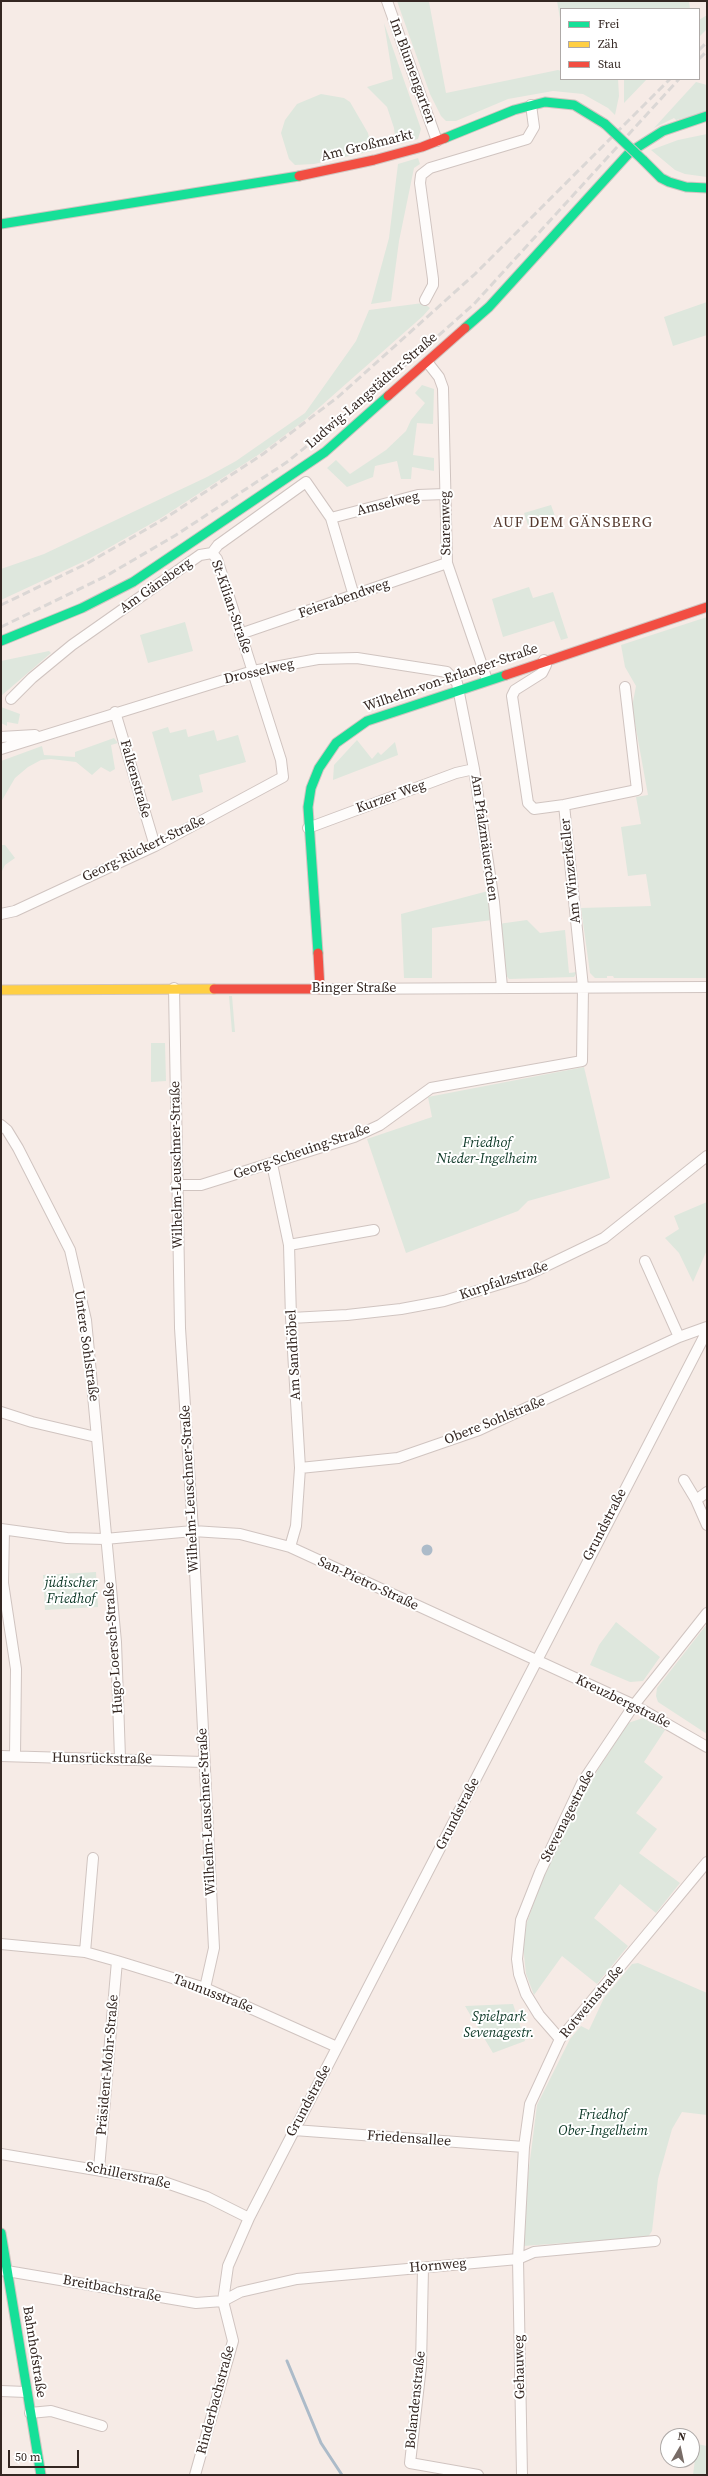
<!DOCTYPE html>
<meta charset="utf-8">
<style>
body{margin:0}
#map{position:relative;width:708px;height:2476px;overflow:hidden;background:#f6ebe6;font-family:"Source Serif 4",serif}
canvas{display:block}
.frame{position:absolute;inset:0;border:2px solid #342722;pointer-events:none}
.legend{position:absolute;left:560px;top:8px;width:140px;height:72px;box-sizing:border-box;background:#fff;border:1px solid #aea9a7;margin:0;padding:5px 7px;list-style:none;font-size:12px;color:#342722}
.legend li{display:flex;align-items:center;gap:8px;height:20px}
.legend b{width:20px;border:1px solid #aea9a7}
.north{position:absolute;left:660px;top:2428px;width:40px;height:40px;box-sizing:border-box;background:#fff;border:1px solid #aea9a7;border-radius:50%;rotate:9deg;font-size:11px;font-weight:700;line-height:16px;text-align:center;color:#342722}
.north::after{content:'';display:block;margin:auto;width:14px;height:18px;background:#786c67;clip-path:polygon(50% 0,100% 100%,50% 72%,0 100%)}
.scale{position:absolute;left:8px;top:2450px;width:71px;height:18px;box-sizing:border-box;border:2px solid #342722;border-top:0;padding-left:5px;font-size:12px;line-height:14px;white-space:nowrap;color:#342722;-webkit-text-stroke:3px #fff;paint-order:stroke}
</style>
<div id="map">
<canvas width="708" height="2476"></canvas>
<div class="frame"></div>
<ul class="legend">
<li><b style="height:5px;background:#16e098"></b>Frei</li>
<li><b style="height:5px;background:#ffcf43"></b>Zäh</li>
<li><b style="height:5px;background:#f24e42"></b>Stau</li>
</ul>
<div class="north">N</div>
<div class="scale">50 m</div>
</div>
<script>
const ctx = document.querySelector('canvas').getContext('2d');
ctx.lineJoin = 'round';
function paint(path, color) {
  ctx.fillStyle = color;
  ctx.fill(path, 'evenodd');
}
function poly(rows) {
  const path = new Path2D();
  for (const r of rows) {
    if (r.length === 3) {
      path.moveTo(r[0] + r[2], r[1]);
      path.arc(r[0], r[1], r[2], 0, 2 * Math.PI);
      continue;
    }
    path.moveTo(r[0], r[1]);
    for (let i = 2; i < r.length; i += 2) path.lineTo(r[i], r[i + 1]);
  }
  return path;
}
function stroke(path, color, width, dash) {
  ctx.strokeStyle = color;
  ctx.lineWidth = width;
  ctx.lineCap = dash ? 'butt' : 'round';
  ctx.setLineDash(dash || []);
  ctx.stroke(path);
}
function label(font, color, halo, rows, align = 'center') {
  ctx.font = font + ' "Source Serif 4",serif';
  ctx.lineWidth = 4;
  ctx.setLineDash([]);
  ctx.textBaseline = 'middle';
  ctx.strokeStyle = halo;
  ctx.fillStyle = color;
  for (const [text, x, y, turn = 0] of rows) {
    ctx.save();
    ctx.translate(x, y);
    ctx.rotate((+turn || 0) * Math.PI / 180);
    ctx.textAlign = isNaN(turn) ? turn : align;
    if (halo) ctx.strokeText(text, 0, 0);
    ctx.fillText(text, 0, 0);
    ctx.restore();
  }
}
paint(poly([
 [397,1,432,1,429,2,446,93,558,70,561,71,561,79,618,79,619,96,615,115,608,108,583,94,553,91,508,99,456,121,446,121,441,116,430,94],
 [557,1,689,1,690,9,561,9,561,24],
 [707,15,707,29,699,37,699,20],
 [384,23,421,129,418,139,396,145,394,128,387,107,367,87,393,79],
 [624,79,647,79,624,103],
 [696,82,707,85,707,113,676,120,674,118,654,128],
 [321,94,344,98,350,102,368,133,372,151,314,164,295,165,289,159,281,133,285,120,297,104],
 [707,134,707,177,685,174,675,170,651,150,678,140],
 [418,158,420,164,414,168,399,241,391,301,371,304,389,238,398,164],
 [707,302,707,335,673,346,664,317],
 [423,303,430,308,423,316,305,420,261,453,161,518,89,559,1,600,1,569,44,554,207,477,236,461,305,413,356,341,369,310],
 [422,385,434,389,433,424,417,423,413,455,434,458,434,471,412,467,411,479,401,479,397,461,375,466,373,477,347,487,327,468,336,460,350,474,386,450,406,431,411,420,425,403,415,393],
 [551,505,556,519,529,528,524,513],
 [529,587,533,598,553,592,568,638,561,640,554,621,503,637,492,599],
 [707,617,707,978,614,978,613,976,607,976,607,978,595,978,590,973,581,908,651,906,646,874,628,876,621,827,641,824,636,797,648,795,632,707,636,686,625,667,621,645],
 [185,622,193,651,148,663,140,635],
 [49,651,51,653,1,696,1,661],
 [1,707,20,714,18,724,7,722,7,726,1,723],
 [168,727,170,733,186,729,188,737,214,730,217,741,238,735,246,762,199,775,203,792,172,801,152,732],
 [114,738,118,743,111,745,115,769,110,772,101,767,92,775,76,762,51,759,41,760,28,767,15,778,1,802,1,761,42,746,44,755,75,757,75,752],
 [357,740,372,759,378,752,381,755,395,742,398,755,333,780,334,765],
 [1,845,5,845,15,858,5,865,1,873],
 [488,891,492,920,432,928,432,978,404,978,401,914],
 [527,920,540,933,565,930,569,973,577,972,574,977,509,979,505,974,498,924],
 [229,996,232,996,235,1032,232,1032],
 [151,1043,165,1043,166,1081,151,1082],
 [584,1067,610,1178,528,1201,518,1211,406,1253,367,1139,432,1117,428,1097],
 [707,1202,707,1250,693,1282,679,1253,665,1238,679,1229,674,1216],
 [96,1572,98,1607,45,1610,43,1575],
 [616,1622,660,1657,643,1681,630,1682,590,1665,599,1645],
 [707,1624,707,1734,658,1702,656,1696,657,1688],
 [643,1718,665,1730,644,1762,663,1777,636,1813,657,1829,639,1853,680,1883,656,1913,620,1884,594,1918,628,1946,597,1984,562,1956,534,1995,526,1974,523,1945,526,1925,543,1877,568,1825,597,1771,628,1723],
 [638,1963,707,1993,707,2115,682,2112,672,2129,658,2179,652,2231,648,2237,523,2246,523,2215,537,2105,570,2039,581,2026,589,2030,604,1998,632,1964],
 [513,2004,525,2041,493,2053,465,2006],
 [697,2444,707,2446,707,2475,693,2475]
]), '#dee7dd');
paint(poly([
 [427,1550,5.5]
]), '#acbbc9');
stroke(poly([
 [287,2361,321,2443,342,2475]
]), '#acbbc9', 3);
const street = poly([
 [387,1,437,141],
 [425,300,433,285,433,279,420,183,421,175,430,168,527,139,534,127,531,105],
 [428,363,439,377,443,388,447,563,487,680],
 [331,518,418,495,445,494],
 [212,553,218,545,306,482,331,518,354,596],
 [240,634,447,563],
 [544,660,546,665,542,673,515,690,512,696,528,803,534,809,564,805,637,790,625,687],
 [11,699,32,678,72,645,200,555,212,553],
 [115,712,155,846],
 [1,737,35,735],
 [1,749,253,671,318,659,357,658,447,672,457,683,474,769,494,902,502,987],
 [308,828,456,773,474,769],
 [1,914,15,911,155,846,283,777,281,760,217,559,212,553],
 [174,988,180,1328,193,1531,214,1948,205,1988],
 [320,989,707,987],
 [1,1125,7,1130,18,1148,70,1250,86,1320,116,1642,120,1758],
 [272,1164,289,1245,291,1318,300,1468,296,1526,290,1547],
 [176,1185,201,1185,354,1137,380,1125,431,1088,582,1061,583,987,564,805],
 [289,1245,374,1230],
 [645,1261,679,1337],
 [291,1318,347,1315,401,1309,444,1301,523,1277,604,1238,707,1156],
 [1,1412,32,1422,96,1437],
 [300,1468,398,1458,479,1430,679,1337,707,1327],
 [684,1480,696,1500],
 [707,1492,696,1500,707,1525],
 [1,1529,67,1538,105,1539,193,1531,240,1534,290,1547,634,1705,707,1747],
 [4,1530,3,1583,16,1669,15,1756],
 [1,1756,203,1762],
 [1,1944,85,1952,117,1961,205,1988,337,2047],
 [85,1952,93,1858],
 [560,2039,539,2015,526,1994,519,1974,517,1959,521,1920,540,1872,583,1781,634,1705,707,1613],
 [294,2130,524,2147],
 [1,2154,161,2181,207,2197,249,2218],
 [99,2169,117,1961],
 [423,2268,421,2366,410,2463,478,2475],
 [1,2270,196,2303,223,2301,240,2292,297,2279,518,2259,534,2252,655,2241],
 [1,2391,26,2392],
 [30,2413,51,2411,102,2426],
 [195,2475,233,2341,223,2301,228,2266,249,2218,707,1331],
 [522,2475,518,2259,524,2147,530,2104,560,2039,707,1862]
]);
const fast = poly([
 [445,138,514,110,545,102,574,105,605,124],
 [643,160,661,178,669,182,686,187,707,188],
 [1,224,299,176],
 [465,328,489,307,630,152,663,131,707,116],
 [1,641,82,608,133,582,325,452,388,396],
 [318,953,308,807,311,788,319,768,336,743,367,721,506,675],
 [1,2233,41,2475]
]);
const slow = poly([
 [1,990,214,989]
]);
const jam = poly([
 [299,176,374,160,422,147,445,138],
 [388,396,465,328],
 [506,675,707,607],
 [214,989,320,989,318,953]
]);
stroke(street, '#d0c4c0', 12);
stroke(fast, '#d0c4c0', 11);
stroke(slow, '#d0c4c0', 11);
stroke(jam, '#d0c4c0', 11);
stroke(street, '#fefcfb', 10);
stroke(fast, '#16e098', 9);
stroke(slow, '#ffcf43', 9);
stroke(jam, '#f24e42', 9);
stroke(poly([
 [699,50,707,42],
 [699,59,707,51],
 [1,605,88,563,164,519,263,454,338,397,475,274,670,79],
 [1,627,106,576,176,535,287,462,377,390,474,304,679,79]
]), '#dbd7d5', 3, [8, 4]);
const fastBridge = poly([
 [605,124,643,160]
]);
stroke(fastBridge, '#d0c4c0', 11, []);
stroke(fastBridge, '#16e098', 9);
label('14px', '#342722', '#fff', [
 ["Im Blumengarten",412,71,70],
 ["Am Großmarkt",367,146,-14],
 ["Ludwig-Langstädter-Straße",372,391,-41],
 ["Amselweg",388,504,-14],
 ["Starenweg",446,523,-91],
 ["Am Gänsberg",156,586,-35],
 ["Feierabendweg",344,599,-19],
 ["St-Kilian-Straße",231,607,71],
 ["Drosselweg",259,672,-13],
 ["Wilhelm-von-Erlanger-Straße",451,678,-19],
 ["Falkenstraße",135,779,74],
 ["Kurzer Weg",391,797,-20],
 ["Am Pfalzmäuerchen",484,838,82],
 ["Georg-Rückert-Straße",144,849,-26],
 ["Am Winzerkeller",571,871,-96],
 ["Binger Straße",354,988],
 ["Georg-Scheuing-Straße",302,1152,-19],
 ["Wilhelm-Leuschner-Straße",177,1165,-91],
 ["Kurpfalzstraße",504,1281,-19],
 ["Untere Sohlstraße",86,1346,82],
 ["Am Sandhöbel",294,1355,-93],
 ["Obere Sohlstraße",495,1421,-22],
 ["Wilhelm-Leuschner-Straße",190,1489,-93],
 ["Grundstraße",605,1525,-63],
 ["San-Pietro-Straße",368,1584,25],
 ["Hugo-Loersch-Straße",114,1648,-94],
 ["Kreuzbergstraße",623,1702,26],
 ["Hunsrückstraße",102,1759,1],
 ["Wilhelm-Leuschner-Straße",207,1812,-93],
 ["Grundstraße",458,1814,-63],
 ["Stevenagestraße",568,1816,-63],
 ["Taunusstraße",213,1994,21],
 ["Rotweinstraße",592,2002,-50],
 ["Präsident-Mohr-Straße",108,2065,-85],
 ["Grundstraße",309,2101,-62],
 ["Friedensallee",409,2139,4],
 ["Schillerstraße",128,2176,12],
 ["Hornweg",438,2266,-5],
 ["Breitbachstraße",112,2289,10],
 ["Bahnhofstraße",34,2352,81],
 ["Gehauweg",520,2367,-91],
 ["Rinderbachstraße",216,2400,-75],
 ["Bolandenstraße",416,2400,-84]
]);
label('italic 14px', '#0a3624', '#fff', [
 ["Friedhof",487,1143],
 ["Nieder-Ingelheim",487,1159],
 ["jüdischer",71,1583],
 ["Friedhof",71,1599],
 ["Spielpark",499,2017],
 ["Sevenagestr.",499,2033],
 ["Friedhof",603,2115],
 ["Ober-Ingelheim",603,2131]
]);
ctx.letterSpacing = '1px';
label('15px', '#55392e', '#fff', [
 ["AUF DEM GÄNSBERG",573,523]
]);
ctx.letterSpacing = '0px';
</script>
